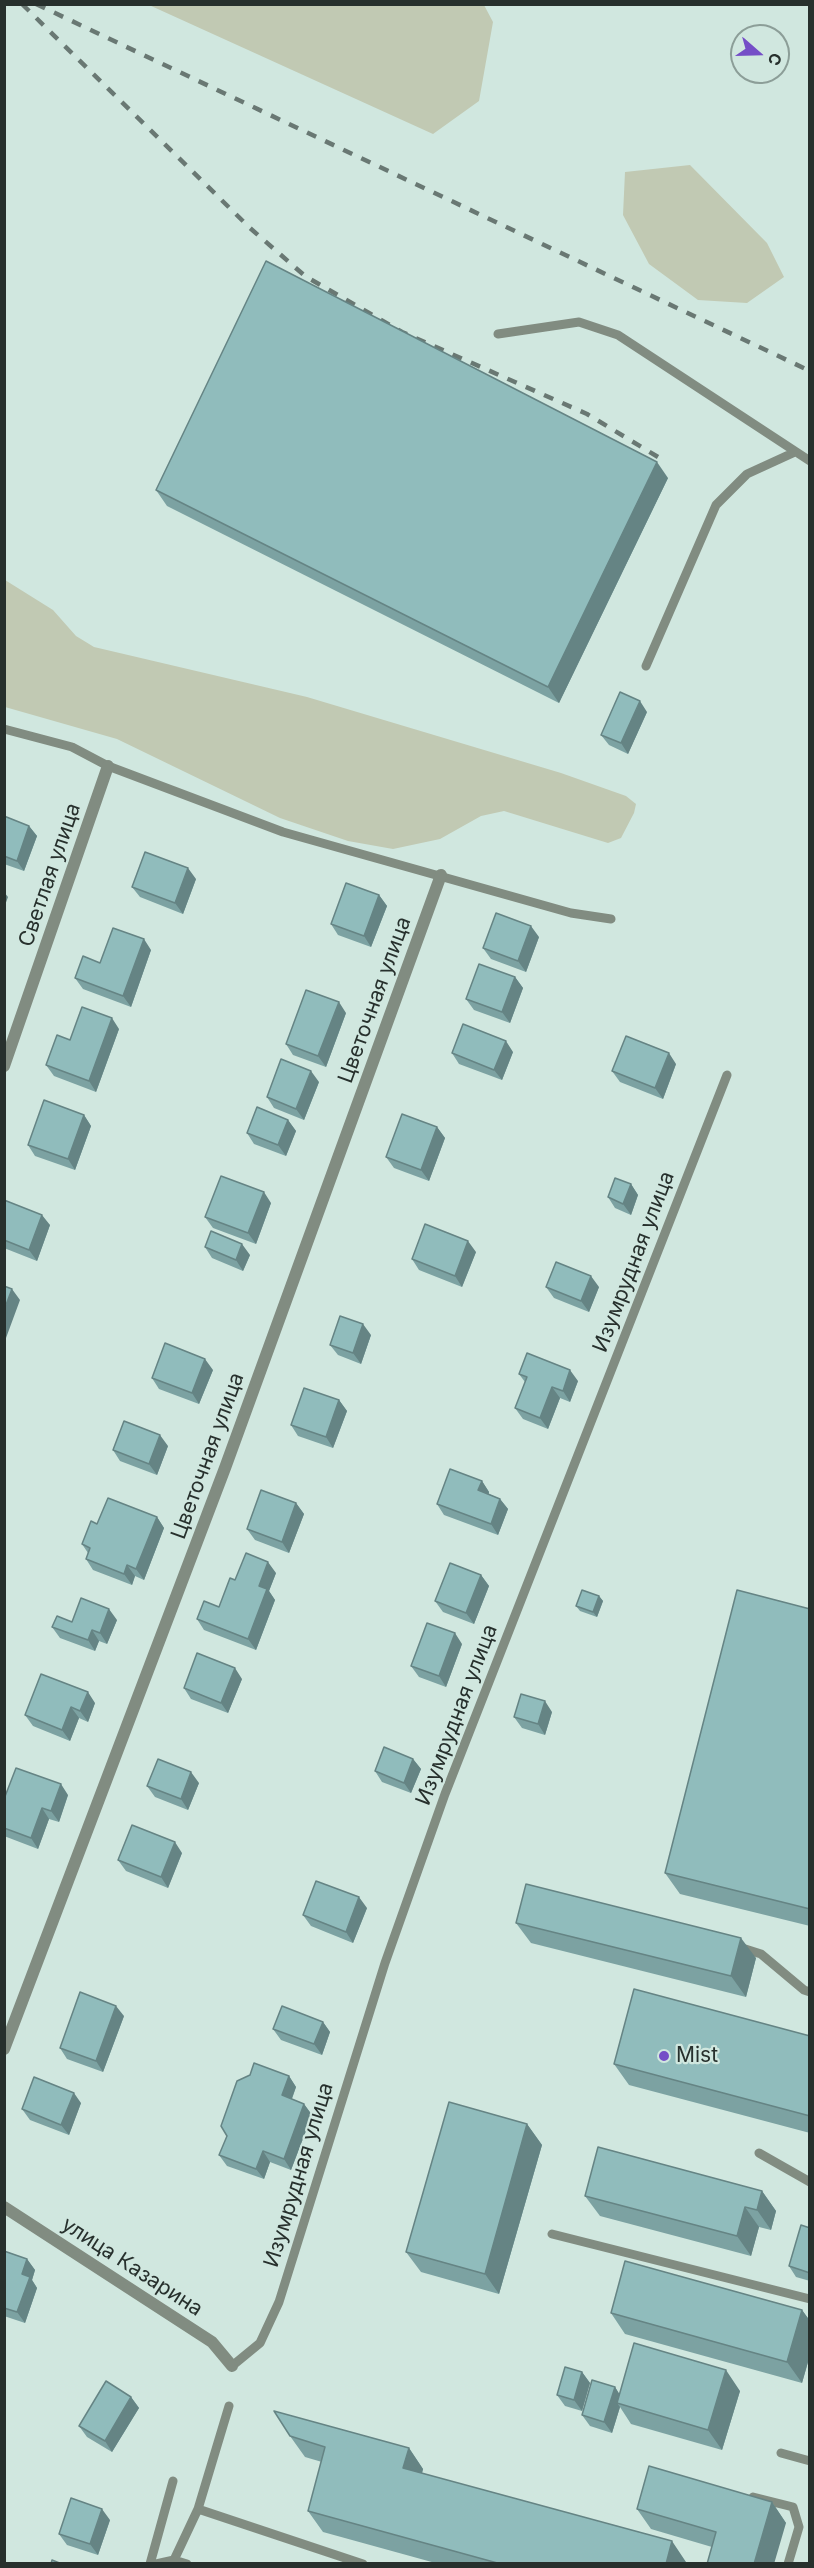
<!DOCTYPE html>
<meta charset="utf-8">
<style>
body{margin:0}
#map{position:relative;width:814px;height:2568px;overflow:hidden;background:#d0e7df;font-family:Inter,sans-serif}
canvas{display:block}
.frame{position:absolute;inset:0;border:6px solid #27302d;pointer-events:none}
.north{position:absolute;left:730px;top:24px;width:60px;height:60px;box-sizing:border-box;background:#d0e7df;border:2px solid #8c9e98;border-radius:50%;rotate:110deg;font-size:16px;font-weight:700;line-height:24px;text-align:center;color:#27302d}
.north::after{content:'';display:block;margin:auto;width:21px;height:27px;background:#754ec7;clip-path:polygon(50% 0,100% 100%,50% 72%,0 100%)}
</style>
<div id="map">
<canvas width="814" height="2568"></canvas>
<div class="frame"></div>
<div class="north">С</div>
</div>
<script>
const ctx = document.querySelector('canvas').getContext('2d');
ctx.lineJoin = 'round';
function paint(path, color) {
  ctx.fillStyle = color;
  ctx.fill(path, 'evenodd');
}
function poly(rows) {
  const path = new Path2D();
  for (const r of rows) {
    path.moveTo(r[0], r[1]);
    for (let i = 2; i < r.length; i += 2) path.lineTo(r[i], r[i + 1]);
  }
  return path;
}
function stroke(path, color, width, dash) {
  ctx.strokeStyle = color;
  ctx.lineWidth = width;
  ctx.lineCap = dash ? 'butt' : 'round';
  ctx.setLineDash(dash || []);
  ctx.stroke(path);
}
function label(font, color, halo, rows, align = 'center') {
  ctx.font = font + ' Inter,sans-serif';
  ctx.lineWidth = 4.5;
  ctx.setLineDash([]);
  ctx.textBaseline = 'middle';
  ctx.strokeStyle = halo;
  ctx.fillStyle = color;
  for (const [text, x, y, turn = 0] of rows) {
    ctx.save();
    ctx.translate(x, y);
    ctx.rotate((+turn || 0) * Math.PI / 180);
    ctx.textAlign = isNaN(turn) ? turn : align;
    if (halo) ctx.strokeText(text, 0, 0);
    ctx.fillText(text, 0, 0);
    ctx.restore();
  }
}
paint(poly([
 [149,5,484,5,493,22,479,101,433,134],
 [690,165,767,243,784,277,747,303,698,300,649,264,623,215,625,172],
 [5,580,53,610,76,636,94,647,307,697,561,773,626,796,636,804,634,813,621,838,608,843,504,811,481,816,440,839,393,849,348,841,280,818,117,739,5,707]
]), '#c1c9b3');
stroke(poly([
 [498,334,579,322,618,335,810,461],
 [646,666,716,505,747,474,795,452],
 [4,729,72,747,108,766,283,832,571,913,611,919],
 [739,1947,761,1954,804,1990,810,1992],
 [759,2153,810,2182],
 [552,2234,810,2299],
 [232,2366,260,2343,279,2302,385,1963,445,1794,727,1075],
 [781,2453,810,2461],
 [753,2497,793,2507,799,2527,788,2564],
 [198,2509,363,2564],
 [174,2560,198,2509,229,2406],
 [150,2564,173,2481],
 [156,2564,174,2560,187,2564]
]), '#818c81', 9);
stroke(poly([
 [4,1066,108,766],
 [4,2049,225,1468,441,875],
 [4,2207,212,2342,232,2366]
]), '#818c81', 12);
stroke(poly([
 [22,4,250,228,305,276,402,332,587,414,658,457],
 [36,4,810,371]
]), '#697873', 4.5, [10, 10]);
paint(poly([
 [668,478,559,703,167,506,156,490],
 [647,712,628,754,609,745,601,735],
 [4,816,29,826,37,836,24,871,4,864],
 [196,879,183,914,140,897,132,887],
 [379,895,387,906,371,947,338,935,331,924],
 [539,937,526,972,491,959,483,948],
 [151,950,131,1007,83,989,75,978,100,963],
 [515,977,523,988,510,1023,474,1010,466,999],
 [346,1013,326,1067,293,1055,286,1044],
 [119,1029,96,1092,54,1076,46,1065,70,1040],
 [513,1052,502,1080,459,1064,452,1053],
 [676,1064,663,1099,620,1082,612,1071],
 [319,1082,304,1120,274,1108,267,1097],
 [84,1115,91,1126,75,1170,35,1156,28,1145],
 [288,1120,296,1131,286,1156,254,1144,247,1133],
 [437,1127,445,1138,429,1181,394,1168,386,1157],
 [631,1184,638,1195,631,1215,615,1208,608,1197],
 [4,1200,50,1225,37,1261,4,1248],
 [271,1203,256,1244,213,1228,205,1217],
 [205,1247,250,1255,243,1271,212,1258],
 [476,1252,462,1287,419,1270,412,1259],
 [546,1287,599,1287,589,1312,554,1298],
 [371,1335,361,1364,338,1355,330,1345],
 [213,1370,199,1404,159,1389,152,1378],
 [519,1374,578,1381,570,1402,560,1398,548,1429,523,1419,515,1408,525,1382],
 [339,1400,347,1411,333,1448,298,1436,291,1425],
 [168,1446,157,1475,120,1461,113,1450],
 [482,1481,489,1492,489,1494,500,1499,508,1509,498,1535,444,1515,437,1504],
 [296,1503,304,1514,289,1553,255,1540,247,1529],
 [157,1517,164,1528,144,1580,135,1576,132,1585,93,1570,86,1559,88,1553,82,1544,97,1524],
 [276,1573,269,1591,275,1600,256,1650,204,1630,197,1619,219,1607,235,1580],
 [481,1575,489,1586,474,1624,443,1612,435,1601],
 [599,1596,603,1601,597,1617,580,1611,576,1606],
 [810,1609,810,1926,680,1894,665,1873],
 [117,1620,107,1644,99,1641,95,1651,60,1638,52,1627,72,1622],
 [462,1644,446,1687,419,1677,411,1666],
 [242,1679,228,1713,191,1699,184,1688],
 [95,1703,88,1722,79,1718,70,1741,33,1726,25,1715],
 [552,1712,545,1735,522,1728,514,1717],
 [413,1759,421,1769,411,1793,382,1782,375,1771],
 [199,1783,188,1810,155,1797,147,1786],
 [68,1795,59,1822,49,1819,38,1849,4,1836,4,1799],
 [182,1853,168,1888,126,1871,118,1860],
 [367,1908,353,1943,311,1926,303,1915],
 [516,1923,756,1958,746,1997,531,1943],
 [124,2016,103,2072,67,2059,60,2048],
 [323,2022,330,2032,322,2055,281,2040,273,2029],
 [810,2036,810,2133,629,2085,614,2064],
 [289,2076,296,2087,292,2099,304,2104,312,2115,291,2170,270,2162,264,2179,227,2166,219,2155],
 [81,2103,69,2135,30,2120,22,2109],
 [527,2124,542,2145,499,2294,421,2272,406,2252],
 [762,2191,776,2211,771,2230,759,2227,751,2256,600,2216,585,2196],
 [810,2228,810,2281,796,2277,789,2266],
 [4,2251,27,2259,35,2270,32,2280,37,2288,25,2323,4,2316],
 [802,2310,810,2321,810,2355,802,2383,625,2334,611,2313],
 [582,2372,590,2383,582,2411,565,2406,557,2395],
 [615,2387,619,2394,740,2391,722,2450,631,2424,620,2407,612,2433,590,2426,582,2415],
 [131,2397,139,2408,112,2452,87,2437,79,2426],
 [290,2436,409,2448,423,2469,422,2473,686,2562,686,2564,439,2564,323,2532,308,2511,322,2462,305,2457],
 [772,2502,786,2523,712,2547,651,2529,637,2509],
 [110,2520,98,2555,67,2545,59,2534]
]), '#7ca2a2');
paint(poly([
 [657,462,668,478,559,703,548,687],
 [640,701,647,712,628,754,621,743],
 [29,826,37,836,24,871,17,861],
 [188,868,196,879,183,914,175,903],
 [4,892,8,897,4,908],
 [379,895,387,906,371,947,364,936],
 [531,926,539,937,526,972,518,961],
 [144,939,151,950,131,1007,123,996],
 [515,977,523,988,510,1023,502,1012],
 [339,1002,346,1013,326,1067,318,1056],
 [112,1018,119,1029,96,1092,89,1081],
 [506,1041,513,1052,502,1080,494,1070],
 [669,1053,676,1064,663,1099,655,1088],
 [311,1071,319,1082,304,1120,296,1109],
 [84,1115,91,1126,75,1170,68,1159],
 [288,1120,296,1131,286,1156,278,1145],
 [437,1127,445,1138,429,1181,421,1170],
 [631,1184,638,1195,631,1215,623,1204],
 [264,1192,271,1203,256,1244,248,1233],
 [42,1215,50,1225,37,1261,29,1250],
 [468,1241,476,1252,462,1287,455,1276],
 [242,1244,250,1255,243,1271,236,1260],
 [591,1276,599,1287,589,1312,581,1301],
 [12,1289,20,1300,6,1338,4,1337,4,1310],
 [363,1324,371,1335,361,1364,353,1353],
 [205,1359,213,1370,199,1404,192,1393],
 [570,1370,578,1381,570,1402,563,1391],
 [552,1387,560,1398,548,1429,540,1418],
 [339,1400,347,1411,333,1448,326,1437],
 [160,1435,168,1446,157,1475,149,1464],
 [482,1481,489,1492,486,1501,478,1490],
 [500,1499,508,1509,498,1535,491,1524],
 [296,1503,304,1514,289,1553,282,1542],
 [157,1517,164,1528,144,1580,136,1569],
 [268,1562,276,1573,269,1591,275,1600,256,1650,248,1639,259,1586],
 [127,1565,135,1576,132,1585,124,1574],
 [481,1575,489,1586,474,1624,466,1613],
 [599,1596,603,1601,597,1617,593,1612],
 [109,1609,117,1620,107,1644,100,1633],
 [92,1630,99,1641,95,1651,88,1640],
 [455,1633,462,1644,446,1687,439,1676],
 [235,1668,242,1679,228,1713,221,1703],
 [88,1692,95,1703,88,1722,80,1711],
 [545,1701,552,1712,545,1735,538,1724],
 [71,1707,79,1718,70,1741,62,1730],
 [413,1759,421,1769,411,1793,404,1783],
 [191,1772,199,1783,188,1810,181,1799],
 [61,1784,68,1795,59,1822,51,1811],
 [42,1808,49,1819,38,1849,31,1838],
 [175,1842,182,1853,168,1888,161,1877],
 [359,1897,367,1908,353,1943,346,1932],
 [741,1938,756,1958,746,1997,731,1976],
 [116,2006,124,2016,103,2072,96,2061],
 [323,2022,330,2032,322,2055,314,2044],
 [289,2076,296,2087,289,2106,282,2095],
 [74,2093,81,2103,69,2135,61,2125],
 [304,2104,312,2115,291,2170,284,2159],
 [527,2124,542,2145,499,2294,485,2274],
 [263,2151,270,2162,264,2179,256,2169],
 [762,2191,776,2211,771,2230,757,2210],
 [745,2207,759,2227,751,2256,737,2236],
 [27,2259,35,2270,32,2280,37,2288,25,2323,17,2312,22,2274],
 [802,2310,810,2321,810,2355,802,2383,787,2362],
 [726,2370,740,2391,722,2450,708,2430],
 [582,2372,590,2383,582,2411,574,2400],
 [615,2387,622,2398,617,2403,620,2407,612,2433,604,2422],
 [131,2397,139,2408,112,2452,105,2441],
 [409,2448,423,2469,418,2489,403,2468],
 [772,2502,786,2523,774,2564,754,2564],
 [102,2509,110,2520,98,2555,90,2544],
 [672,2541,686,2562,686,2564,666,2564]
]), '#658484');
const building = poly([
 [266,261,657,462,548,687,156,490,266,261],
 [620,692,640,701,621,743,601,735,620,692],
 [4,816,29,826,17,861,4,856,4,816],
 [145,852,188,868,175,903,132,887,145,852],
 [346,883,379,895,364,936,331,924,346,883],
 [496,913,531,926,518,961,483,948,496,913],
 [113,928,144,939,123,996,75,978,83,956,100,963,113,928],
 [479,964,515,977,502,1012,466,999,479,964],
 [306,990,339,1002,318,1056,286,1044,306,990],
 [82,1007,112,1018,89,1081,46,1065,57,1035,70,1040,82,1007],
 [463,1024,506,1041,494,1070,452,1053,463,1024],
 [626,1036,669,1053,655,1088,612,1071,626,1036],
 [281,1059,311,1071,296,1109,267,1097,281,1059],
 [44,1100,84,1115,68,1159,28,1145,44,1100],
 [257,1107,288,1120,278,1145,247,1133,257,1107],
 [402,1114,437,1127,421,1170,386,1157,402,1114],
 [221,1176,264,1192,248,1233,205,1217,221,1176],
 [615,1178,631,1184,623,1204,608,1197,615,1178],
 [4,1200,42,1215,29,1250,4,1240,4,1200],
 [425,1224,468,1241,455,1276,412,1259,425,1224],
 [211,1231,242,1244,236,1260,205,1247,211,1231],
 [556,1262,591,1276,581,1301,546,1287,556,1262],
 [4,1286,12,1289,4,1310,4,1286],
 [340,1316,363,1324,353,1353,330,1345,340,1316],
 [165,1343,205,1359,192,1393,152,1378,165,1343],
 [527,1353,570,1370,563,1391,552,1387,540,1418,515,1408,527,1377,519,1374,527,1353],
 [304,1388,339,1400,326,1437,291,1425,304,1388],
 [124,1421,160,1435,149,1464,113,1450,124,1421],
 [450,1469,482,1481,478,1490,500,1499,491,1524,437,1504,450,1469],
 [261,1490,296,1503,282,1542,247,1529,261,1490],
 [108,1498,157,1517,136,1569,127,1565,124,1574,86,1559,90,1548,82,1544,91,1521,97,1524,108,1498],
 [246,1553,268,1562,259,1586,267,1589,248,1639,197,1619,204,1601,219,1607,230,1578,235,1580,246,1553],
 [450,1563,481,1575,466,1613,435,1601,450,1563],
 [582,1590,599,1596,593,1612,576,1606,582,1590],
 [737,1590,810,1609,810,1909,665,1873,737,1590],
 [81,1598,109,1609,100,1633,92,1630,88,1640,52,1627,57,1616,72,1622,81,1598],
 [427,1623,455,1633,439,1676,411,1666,427,1623],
 [197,1653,235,1668,221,1703,184,1688,197,1653],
 [41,1674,88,1692,80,1711,71,1707,62,1730,25,1715,41,1674],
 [521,1694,545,1701,538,1724,514,1717,521,1694],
 [384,1747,413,1759,404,1783,375,1771,384,1747],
 [158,1759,191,1772,181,1799,147,1786,158,1759],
 [16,1768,61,1784,51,1811,42,1808,31,1838,4,1828,4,1799,16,1768],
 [132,1825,175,1842,161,1877,118,1860,132,1825],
 [316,1881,359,1897,346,1932,303,1915,316,1881],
 [526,1884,741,1938,731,1976,516,1923,526,1884],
 [634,1989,810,2036,810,2116,614,2064,634,1989],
 [80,1992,116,2006,96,2061,60,2048,80,1992],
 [282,2006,323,2022,314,2044,273,2029,282,2006],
 [254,2063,289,2076,282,2095,304,2104,284,2159,263,2151,256,2169,219,2155,227,2136,221,2126,237,2081,250,2075,254,2063],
 [34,2077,74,2093,61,2125,22,2109,34,2077],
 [449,2102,527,2124,485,2274,406,2252,449,2102],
 [598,2147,762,2191,757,2210,745,2207,737,2236,585,2196,598,2147],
 [801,2225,810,2228,810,2273,789,2266,801,2225],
 [4,2251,27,2259,22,2274,30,2277,17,2312,4,2308,4,2251],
 [625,2261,802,2310,787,2362,611,2313,625,2261],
 [634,2343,726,2370,708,2430,617,2403,634,2343],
 [565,2367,582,2372,574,2400,557,2395,565,2367],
 [592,2380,615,2387,604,2422,582,2415,592,2380],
 [106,2381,131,2397,105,2441,79,2426,106,2381],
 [274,2411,409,2448,403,2468,672,2541,666,2564,501,2564,308,2511,325,2447,290,2436,274,2411],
 [649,2466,772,2502,754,2564,707,2564,716,2532,637,2509,649,2466],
 [71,2498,102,2509,90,2544,59,2534,71,2498],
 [52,2560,62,2564,51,2564,52,2560]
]);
paint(building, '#90bcbc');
stroke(building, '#658484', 1.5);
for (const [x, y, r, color] of [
 [664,2056,6,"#754ec7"]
]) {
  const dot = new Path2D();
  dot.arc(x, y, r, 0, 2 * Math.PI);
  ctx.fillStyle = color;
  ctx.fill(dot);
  stroke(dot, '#d0e7df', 2);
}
label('21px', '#27302d', '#d0e7df', [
 ["Светлая улица",50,875,-71],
 ["Цветочная улица",375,1000,-70],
 ["Изумрудная улица",634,1262,-69],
 ["Цветочная улица",208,1456,-70],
 ["Изумрудная улица",457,1715,-69],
 ["Изумрудная улица",299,2175,-73],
 ["улица Казарина",132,2267,33]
]);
label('21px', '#27302d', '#d0e7df', [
 ["Mist",676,2056]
], 'left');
</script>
